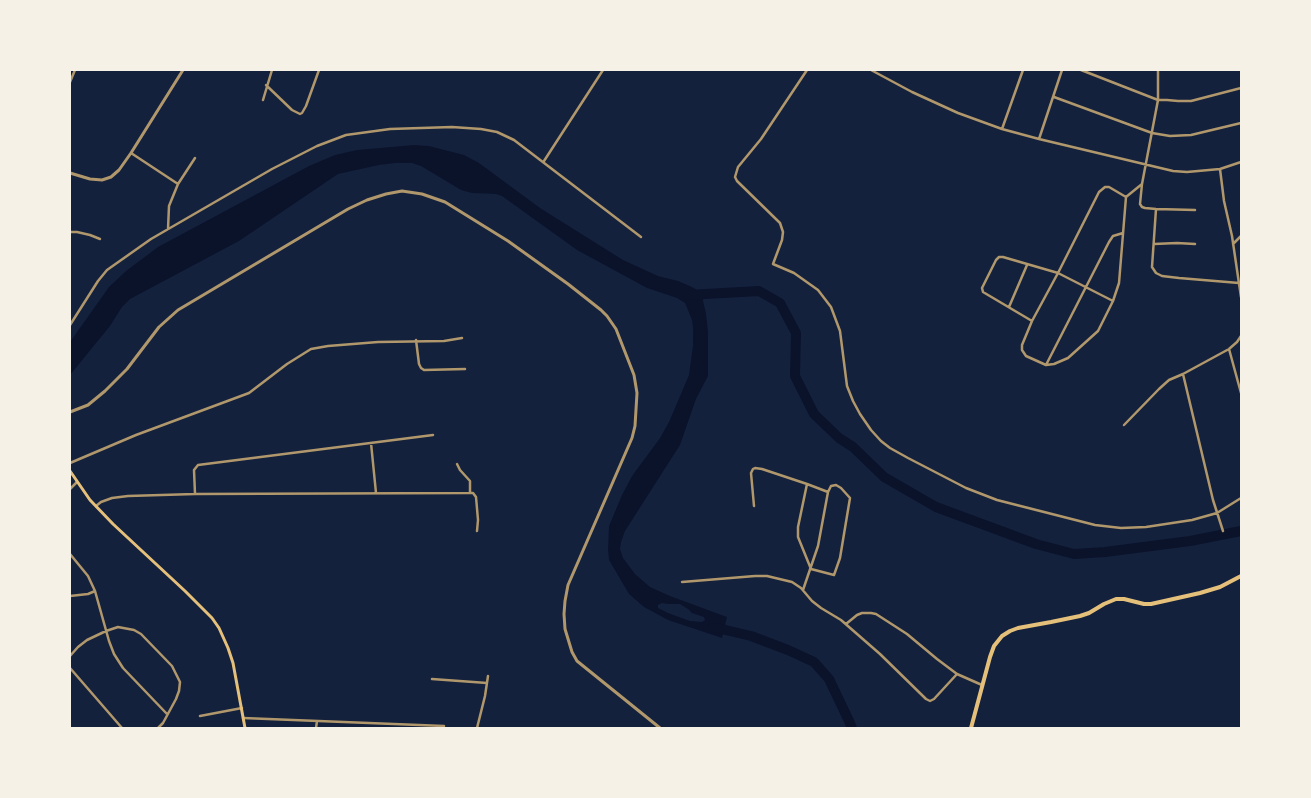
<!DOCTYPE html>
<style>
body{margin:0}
#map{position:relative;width:1311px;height:798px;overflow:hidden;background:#14213d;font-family:Ubuntu,sans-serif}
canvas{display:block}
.frame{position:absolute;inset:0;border:71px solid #f6f1e7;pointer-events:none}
</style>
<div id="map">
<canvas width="1311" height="798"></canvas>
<div class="frame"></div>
</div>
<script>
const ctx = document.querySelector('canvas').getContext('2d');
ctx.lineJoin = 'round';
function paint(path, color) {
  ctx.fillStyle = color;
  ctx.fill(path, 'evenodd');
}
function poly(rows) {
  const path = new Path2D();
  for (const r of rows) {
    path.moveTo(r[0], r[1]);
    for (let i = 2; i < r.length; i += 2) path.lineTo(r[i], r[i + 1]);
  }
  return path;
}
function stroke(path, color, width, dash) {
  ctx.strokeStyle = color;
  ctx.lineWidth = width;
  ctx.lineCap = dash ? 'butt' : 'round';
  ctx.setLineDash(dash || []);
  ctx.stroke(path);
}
paint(poly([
 [414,145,429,146,464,155,479,163,540,208,623,260,658,276,678,281,692,287,697,290,702,296,706,314,708,332,708,376,696,399,680,445,625,531,621,542,620,549,623,558,635,574,650,587,670,596,727,617,722,638,668,620,644,607,629,594,609,560,608,550,609,526,622,495,632,476,660,438,669,422,689,375,693,345,693,329,692,320,685,303,677,298,647,288,577,250,502,196,496,194,472,193,461,190,421,166,412,163,395,163,379,165,338,174,239,241,130,299,122,307,110,326,70,375,70,342,109,287,126,271,158,247,309,166,335,155,357,150],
 [662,603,668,604,680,604,688,609,692,613,704,617,705,620,702,622,690,621,668,613,658,608,658,605]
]), '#0b132b');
stroke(poly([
 [687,295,759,291,780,303,796,333,795,376,814,414,839,438,853,447,884,477,936,507,1036,544,1074,554,1105,552,1190,541,1241,531],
 [713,627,751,636,788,650,814,662,829,679,849,721,852,728]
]), '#0b132b', 10);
stroke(poly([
 [807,70,761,139,738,167,735,177,737,181,780,223,783,232,782,240,773,264,794,273,818,290,831,307,840,331,847,386,853,401,860,414,871,430,881,441,890,448,908,458,966,488,997,500,1095,525,1121,528,1146,527,1192,520,1217,513,1241,498],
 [871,70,912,92,958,113,1002,129,1039,139,1173,171,1187,172,1220,169,1241,162],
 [1081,70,1158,100,1167,100,1178,101,1191,101,1241,88],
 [1158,70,1158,100,1142,184,1140,204,1142,207,1145,208,1156,209,1195,210],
 [70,82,75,70],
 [266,85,292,110,300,114,302,113,306,106,319,70],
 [1054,97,1152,133,1170,136,1191,135,1241,123],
 [263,100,272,70],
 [1002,129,1023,70],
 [1039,139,1062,70],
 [131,153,178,184],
 [544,161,603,70],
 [1220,169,1224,201,1232,236,1241,297],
 [1126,197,1109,187,1105,187,1099,192,1058,273,1032,321,1022,345,1022,350,1026,356,1046,365,1054,364,1068,358,1098,331,1113,301,1119,283,1126,197,1142,184],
 [1156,209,1152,267,1156,273,1162,276,1179,278,1239,283],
 [168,229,169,206,178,184,195,158],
 [70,232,77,232,90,235,100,239],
 [1154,244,1177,243,1195,244],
 [1233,244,1241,236],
 [1009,307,1027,265],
 [1032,321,983,292,982,288,996,260,999,257,1003,257,1058,273,1113,301],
 [70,325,98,281,107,270,151,239,272,169,317,146,346,135,390,129,452,127,481,129,497,132,514,140,641,237],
 [416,340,419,364,421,368,424,370,465,369],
 [1229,349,1241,393],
 [1046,365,1109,242,1113,236,1123,233],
 [1124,425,1159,389,1169,380,1183,374],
 [371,443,376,493],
 [70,463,136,435,249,393,287,364,311,349,328,346,378,342,444,341,462,338],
 [457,464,460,470,470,481,470,493],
 [807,484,798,527,798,537,811,569,834,575,840,558,850,498,841,488,836,485,831,486,828,492],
 [70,489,77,482],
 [195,494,194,470,198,465,433,435],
 [96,506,101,502,112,498,128,496,195,494,470,493,473,493,476,497,478,520,477,531],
 [754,506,751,473,753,469,755,468,762,469,807,484,828,492,818,546,803,590],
 [1223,531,1213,500,1183,374,1229,349,1237,342,1241,336],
 [70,554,88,576,95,591,109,641,114,654,123,668,167,714],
 [682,582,755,576,767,576,792,582,801,588,812,601,821,608,841,620,880,654,926,699,930,701,934,699,957,674],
 [70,596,88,594,95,591],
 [846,624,857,615,862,613,871,613,876,614,907,634,937,659,957,674,982,685],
 [70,656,78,647,87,640,106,631,118,627,134,630,141,634,172,666,180,682,179,691,176,699,163,723,158,728],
 [70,668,122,728],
 [432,679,487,683],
 [200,716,242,708],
 [243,718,444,726,443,728],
 [316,728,317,721],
 [477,728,485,696,488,676]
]), '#b1986c', 2.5);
stroke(poly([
 [70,173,90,179,102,180,111,177,119,170,131,153,183,70],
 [70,412,88,405,105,391,127,369,159,327,178,310,348,209,367,200,386,194,402,191,422,194,445,202,508,241,568,284,601,310,607,316,616,329,634,375,637,393,635,426,632,438,568,585,565,601,564,614,565,629,572,652,577,661,660,728]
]), '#b1986c', 3);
stroke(poly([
 [70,471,90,500,113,524,185,591,212,618,219,628,228,648,233,663,245,728]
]), '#e5c07b', 3);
stroke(poly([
 [971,728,990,657,994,646,1002,636,1010,631,1018,628,1051,622,1080,616,1089,613,1104,604,1116,599,1124,599,1144,604,1151,604,1200,593,1220,587,1241,576]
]), '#e5c07b', 4);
</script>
